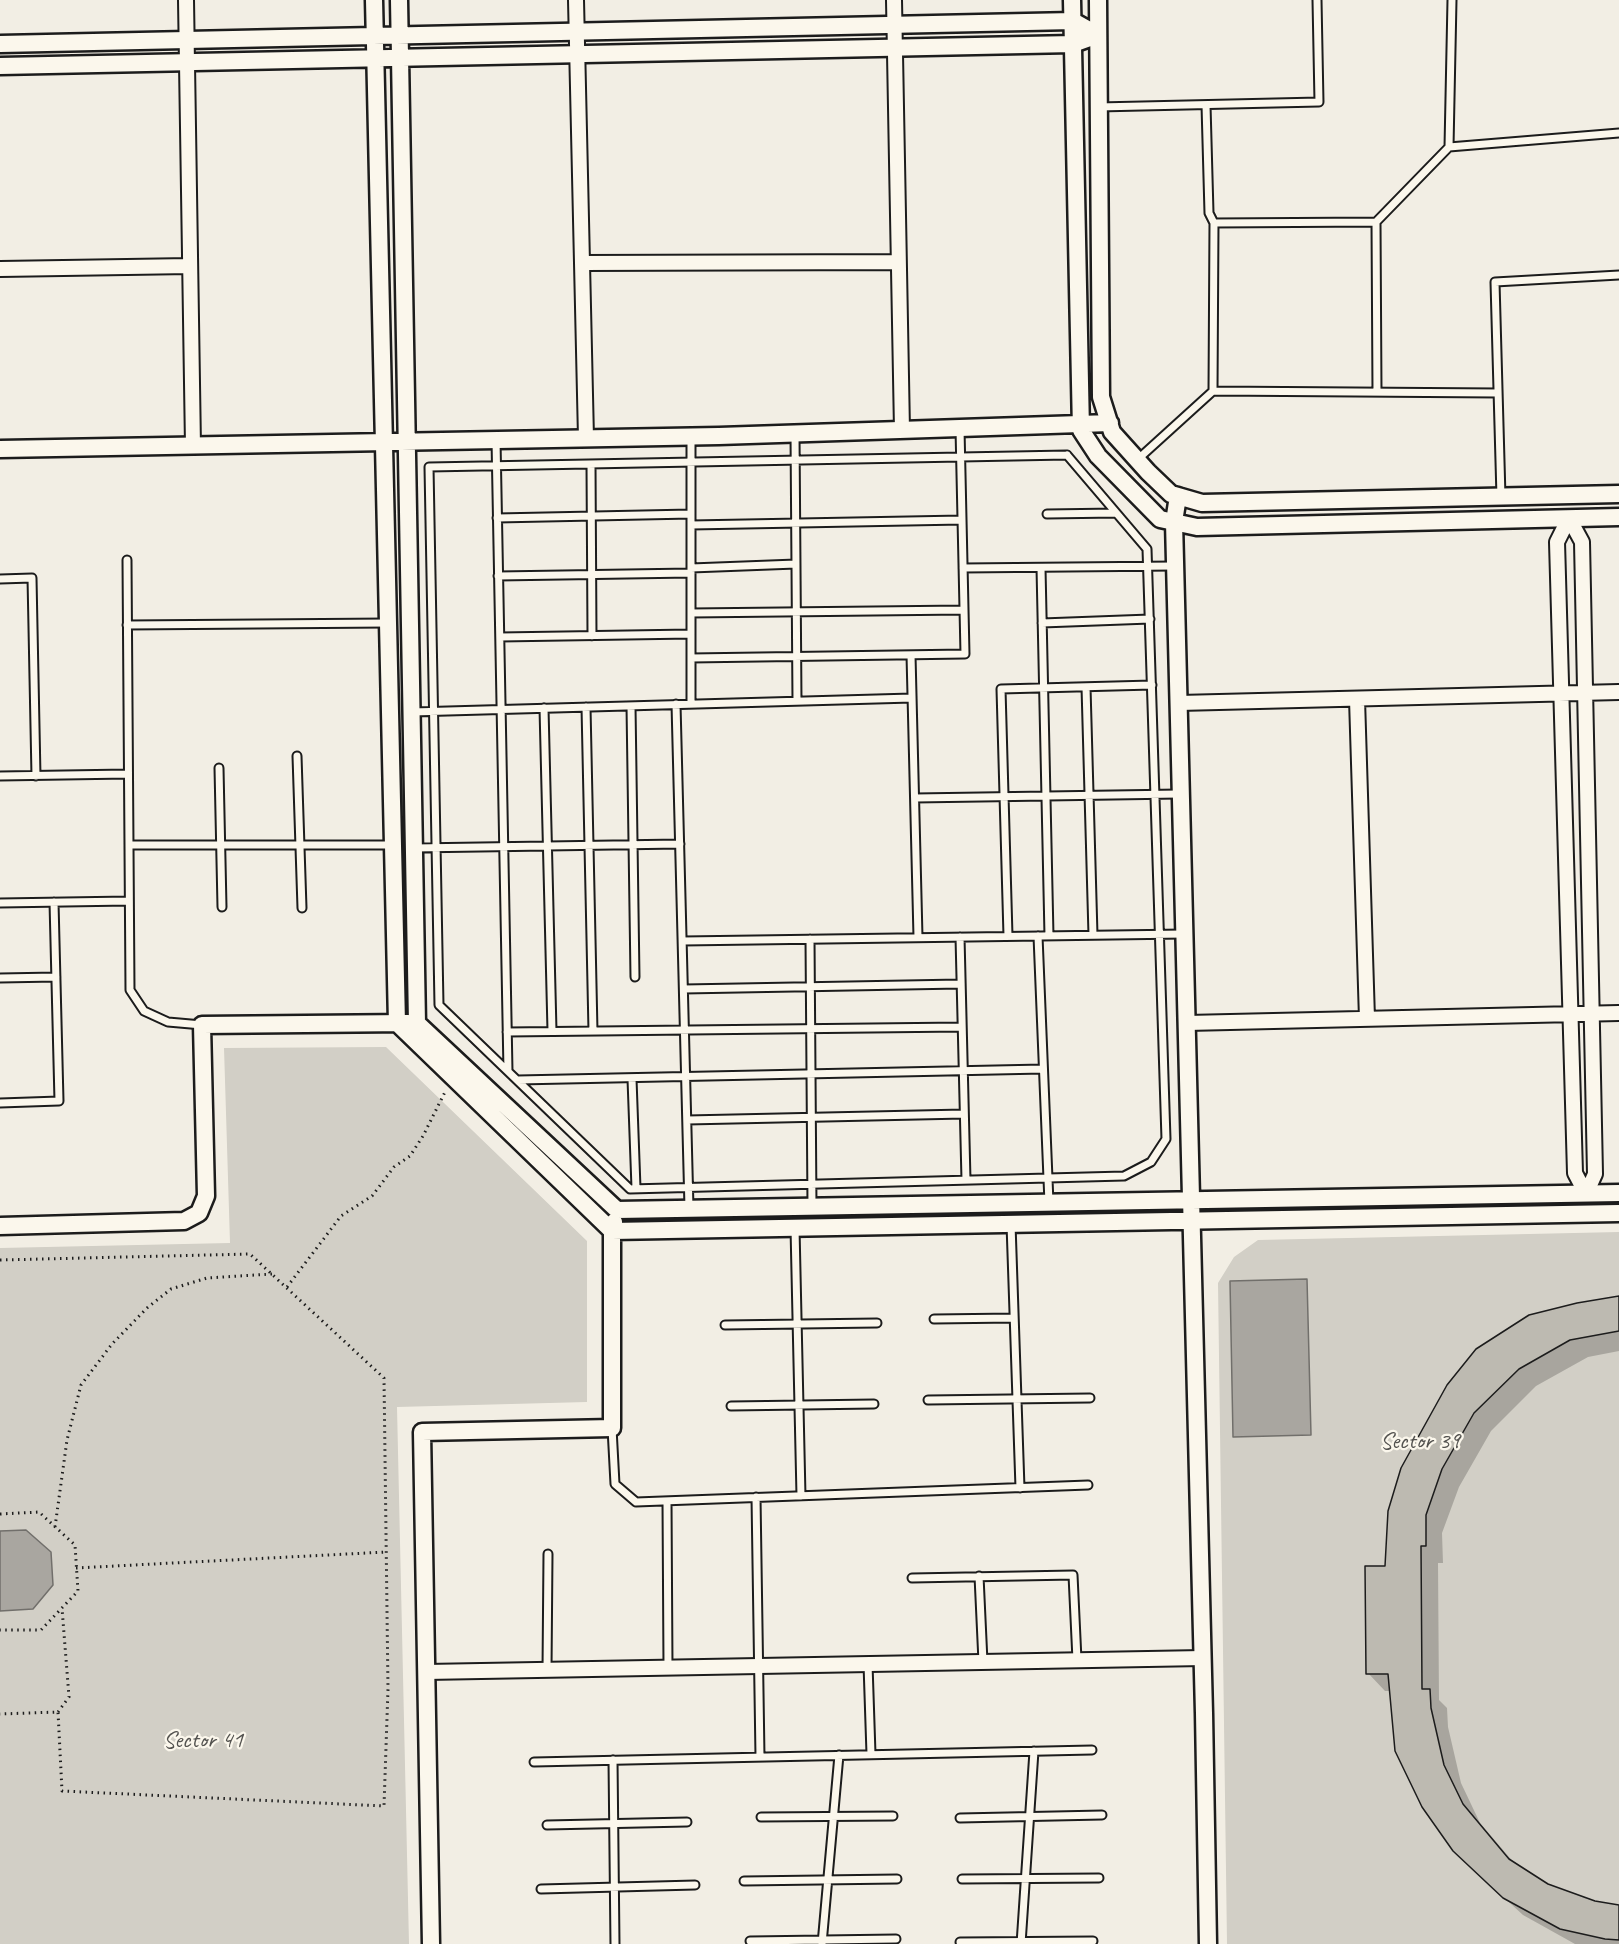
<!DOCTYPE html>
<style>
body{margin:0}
canvas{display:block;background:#f2eee4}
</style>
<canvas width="1619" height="1944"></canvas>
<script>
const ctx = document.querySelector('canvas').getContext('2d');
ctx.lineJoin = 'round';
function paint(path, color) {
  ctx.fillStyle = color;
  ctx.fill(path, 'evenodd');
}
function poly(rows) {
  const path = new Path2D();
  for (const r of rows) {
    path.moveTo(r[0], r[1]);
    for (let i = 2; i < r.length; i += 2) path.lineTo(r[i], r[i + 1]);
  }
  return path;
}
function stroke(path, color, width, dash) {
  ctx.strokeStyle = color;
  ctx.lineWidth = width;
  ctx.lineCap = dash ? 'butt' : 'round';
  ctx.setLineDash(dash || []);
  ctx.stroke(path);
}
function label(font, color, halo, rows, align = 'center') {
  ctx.font = font + ' Caveat,sans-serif';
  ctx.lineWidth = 4.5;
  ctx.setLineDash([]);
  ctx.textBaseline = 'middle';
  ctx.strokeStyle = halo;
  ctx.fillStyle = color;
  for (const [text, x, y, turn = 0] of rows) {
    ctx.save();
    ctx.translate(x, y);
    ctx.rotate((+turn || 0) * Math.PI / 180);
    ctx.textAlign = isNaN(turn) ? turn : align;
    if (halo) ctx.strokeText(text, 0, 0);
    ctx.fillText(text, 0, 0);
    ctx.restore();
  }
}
paint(poly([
 [386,1047,587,1241,587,1402,397,1407,409,1944,0,1944,0,1248,230,1243,224,1048],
 [1619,1232,1619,1944,1227,1944,1218,1283,1234,1257,1258,1240]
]), '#d2cfc6');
const water = poly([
 [1307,1279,1311,1435,1233,1437,1230,1281,1307,1279],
 [26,1530,51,1552,53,1585,33,1609,0,1611,0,1531,26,1530]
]);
paint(water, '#a9a6a0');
stroke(water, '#716f6b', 1.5);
paint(poly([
 [1619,1297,1619,1351,1588,1357,1536,1386,1491,1431,1459,1487,1442,1533,1443,1563,1438,1563,1439,1700,1447,1708,1448,1727,1461,1783,1480,1823,1515,1864,1547,1885,1594,1903,1619,1907,1619,1944,1575,1944,1523,1915,1473,1869,1391,1691,1385,1691,1368,1673,1449,1386]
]), '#0003');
const building = poly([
 [1619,1296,1619,1331,1570,1340,1519,1369,1474,1413,1442,1469,1426,1515,1426,1546,1421,1546,1422,1689,1430,1689,1431,1708,1444,1765,1463,1804,1509,1859,1548,1884,1595,1901,1619,1905,1619,1940,1605,1939,1560,1929,1503,1898,1453,1851,1422,1807,1395,1751,1388,1674,1366,1674,1365,1566,1385,1566,1388,1511,1401,1468,1447,1385,1476,1349,1529,1315,1577,1303,1619,1296]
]);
paint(building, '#bdbab1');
stroke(building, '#1c1c1c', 1.5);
const service = poly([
 [1452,0,1449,147,1619,133],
 [1206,105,1209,213,1214,223,1213,391,1498,393],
 [1098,107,1319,102,1317,0],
 [1376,222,1449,147],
 [1214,223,1376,222,1377,392],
 [795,434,797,701],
 [691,436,691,704],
 [496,440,508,1071],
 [1067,455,1147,549,1166,1139,1151,1162,1124,1176,630,1189,439,1005,429,467,1067,455],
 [1137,460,1213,391],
 [591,464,592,636],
 [1501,497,1495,282,1619,275],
 [1047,514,1116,513],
 [497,518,691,514],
 [691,525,962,520],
 [127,560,130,990,144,1011,168,1022,202,1025],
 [691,568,796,564],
 [963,568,1174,566],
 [1041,568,1049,936],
 [498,576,691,573],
 [0,579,32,578,36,776],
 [691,613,964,610],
 [1042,623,1150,619],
 [127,625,388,623],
 [500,637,691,634],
 [911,655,918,937],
 [691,658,965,654,960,429],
 [1086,687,1093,935],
 [676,704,689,1208],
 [631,706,635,977],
 [586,707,593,1031],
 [544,708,552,1031],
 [412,712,912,698],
 [297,756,302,908],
 [219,768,222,907],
 [0,776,128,774],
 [915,798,1179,794],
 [129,845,393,845],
 [414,848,680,844],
 [0,903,129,901],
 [1008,936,1001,689,1152,685],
 [1038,936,1049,1203],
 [960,937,966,1180],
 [810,939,812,1207],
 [683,941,1184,934],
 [0,978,56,977],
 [684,989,960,984],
 [507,1032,962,1027],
 [632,1079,636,1188],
 [518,1080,1043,1069],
 [0,1103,59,1101,54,902],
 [687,1120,964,1114],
 [1011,1224,1020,1488],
 [795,1228,801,1496],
 [934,1319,1014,1318],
 [725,1325,877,1323],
 [928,1400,1090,1398],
 [731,1406,874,1404],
 [612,1428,615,1484,636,1502,1088,1485],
 [756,1497,760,1757],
 [667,1501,668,1667],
 [979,1576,983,1662],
 [912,1578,1073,1575,1077,1660],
 [868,1664,871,1754],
 [547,1670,548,1554],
 [613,1760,615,1944],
 [534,1762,1092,1750],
 [761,1817,893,1816],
 [960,1818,1102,1815],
 [547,1825,687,1822],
 [962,1879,1099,1878],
 [744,1881,897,1879],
 [541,1889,695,1885],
 [750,1941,896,1939],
 [960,1942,1093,1941],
 [822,1944,839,1755],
 [1021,1944,1034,1751]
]);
const minor = poly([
 [186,0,193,446],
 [576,0,586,438],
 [894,0,902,430],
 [582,263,898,262],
 [0,269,190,266],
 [1569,518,1557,542,1575,1173,1586,1194],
 [1569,518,1582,542,1595,1174,1586,1194],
 [1357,699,1367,1019],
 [1179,703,1619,692],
 [1187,1023,1619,1013],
 [426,1672,1203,1658]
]);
const tertiary = poly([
 [374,0,397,1023,612,1231,1619,1213],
 [399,0,417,1023,617,1210,1619,1193],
 [1072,0,1081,430,1098,456,1160,519,1197,527,1619,517],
 [1098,0,1101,397,1112,432,1148,472,1171,494,1202,503,1619,494],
 [0,44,1073,21,1098,35],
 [0,66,1073,44,1098,35],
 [0,449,719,436,1110,423],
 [1178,496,1174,522,1204,1713,1208,1944],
 [0,1226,184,1221,199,1213,206,1196,202,1025,408,1023],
 [431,1944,422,1432,612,1428,612,1231,614,1222]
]);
stroke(service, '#1c1c1c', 11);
stroke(minor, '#1c1c1c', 18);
stroke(tertiary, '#1c1c1c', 21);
stroke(poly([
 [0,1260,250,1254,384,1378,388,1689,384,1806,62,1791,58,1712,0,1714],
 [287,1287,341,1216,372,1196,394,1167,410,1156,423,1136,445,1092],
 [0,1514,39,1512,75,1545,78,1591,41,1630,0,1630],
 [55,1527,67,1440,81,1385,112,1344,147,1308,171,1289,207,1278,272,1274],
 [76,1568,386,1552],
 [58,1712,69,1697,62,1608]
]), '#1c1c1c', 3, [1.5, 4.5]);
stroke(service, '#fbf7ec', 7);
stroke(minor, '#fbf7ec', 14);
stroke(tertiary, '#fbf7ec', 16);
label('24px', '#53524f', '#fbf7ec', [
 ["Sector 39",1420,1442],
 ["Sector 41",203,1741]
]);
</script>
